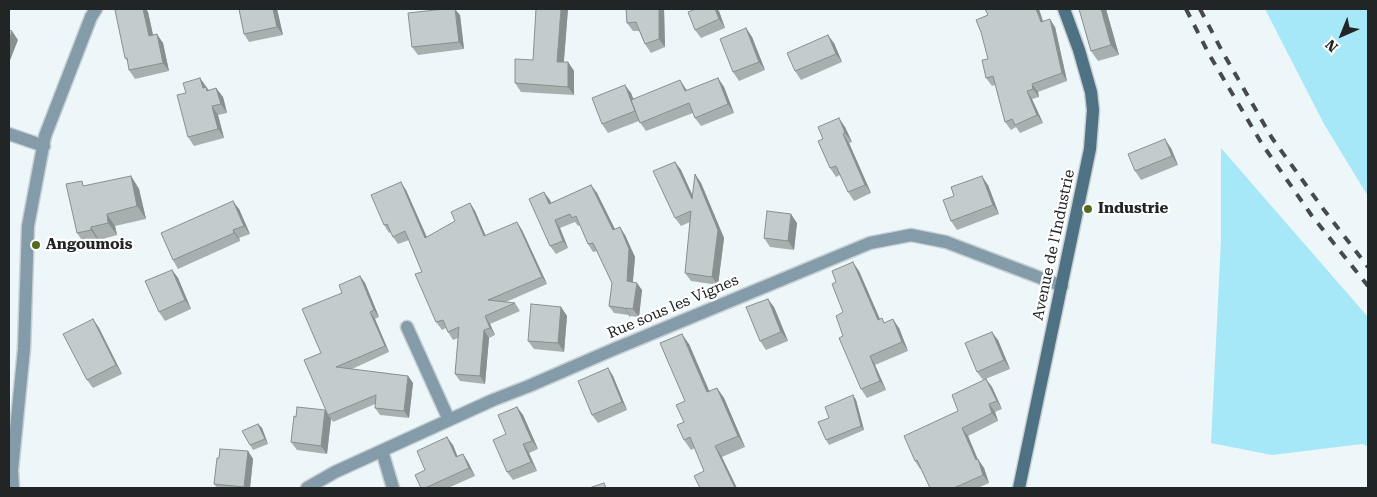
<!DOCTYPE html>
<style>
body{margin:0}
#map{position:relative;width:1377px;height:497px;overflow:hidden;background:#edf6f9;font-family:"Roboto Serif",serif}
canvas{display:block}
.frame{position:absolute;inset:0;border:10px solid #222526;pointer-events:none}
.north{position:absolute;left:1317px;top:10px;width:50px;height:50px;-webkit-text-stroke:4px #fff;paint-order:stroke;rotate:224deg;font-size:14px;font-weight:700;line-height:20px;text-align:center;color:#222526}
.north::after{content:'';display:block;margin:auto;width:18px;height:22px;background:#222526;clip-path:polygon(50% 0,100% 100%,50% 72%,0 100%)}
</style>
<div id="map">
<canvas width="1377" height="497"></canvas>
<div class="frame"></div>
<div class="north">N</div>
</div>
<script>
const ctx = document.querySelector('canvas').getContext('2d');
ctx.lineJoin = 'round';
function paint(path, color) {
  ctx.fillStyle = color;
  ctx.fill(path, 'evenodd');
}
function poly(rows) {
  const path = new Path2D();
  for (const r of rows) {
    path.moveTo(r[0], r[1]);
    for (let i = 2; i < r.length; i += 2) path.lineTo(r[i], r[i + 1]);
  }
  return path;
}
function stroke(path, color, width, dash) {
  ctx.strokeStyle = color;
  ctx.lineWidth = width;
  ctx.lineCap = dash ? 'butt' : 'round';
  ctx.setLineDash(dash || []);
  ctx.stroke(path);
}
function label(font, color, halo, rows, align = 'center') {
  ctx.font = font + ' "Roboto Serif",serif';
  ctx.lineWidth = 4.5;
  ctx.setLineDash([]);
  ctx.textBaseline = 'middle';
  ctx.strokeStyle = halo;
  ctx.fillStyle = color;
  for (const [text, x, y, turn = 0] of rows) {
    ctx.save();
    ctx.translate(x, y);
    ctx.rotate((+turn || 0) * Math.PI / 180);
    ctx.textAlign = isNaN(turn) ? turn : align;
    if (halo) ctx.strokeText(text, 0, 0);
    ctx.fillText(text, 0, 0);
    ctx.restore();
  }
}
paint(poly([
 [1265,9,1368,9,1368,195,1366,193,1324,124],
 [1221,148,1368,317,1368,446,1362,444,1272,455,1211,443,1221,240]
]), '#a7e8f8');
const street = poly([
 [9,134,44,146],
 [407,327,449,420],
 [382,451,393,488],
 [13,488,12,470,24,349,28,226,45,136,91,17,96,9],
 [307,488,335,472,493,400,529,386,612,350,870,243,911,235,946,242,1062,286]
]);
const secondary = poly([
 [1019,488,1090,149,1093,110,1091,92,1079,50,1064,9]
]);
stroke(street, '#c8d0d3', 15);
stroke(secondary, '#c8d0d3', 15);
stroke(street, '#849ca9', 12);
stroke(secondary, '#4f7184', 12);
stroke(poly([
 [1186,9,1210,56,1262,144,1312,216,1368,286],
 [1200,9,1222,51,1272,138,1324,210,1368,267]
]), '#464a4c', 4, [9, 9]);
paint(poly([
 [121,9,146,9,148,12,153,35,163,43,169,71,135,79,129,70,128,62,125,58],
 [239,9,277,9,283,35,249,42,244,34],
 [568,9,564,62,568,62,574,71,574,95,521,92,515,83,533,60],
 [626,9,664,9,665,47,651,53,645,44,639,31,633,31,627,23],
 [1079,9,1106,9,1119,55,1098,61,1091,51],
 [719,11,725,28,701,38,695,30],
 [460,15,464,49,418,55,412,47],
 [988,15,1043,21,1055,27,1067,81,1038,92,1039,97,1032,99,1043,123,1020,133,1016,127,1011,130,1005,122,995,85,992,86,986,78,988,59],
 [746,28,752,37,765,70,739,81,733,72],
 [834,43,842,62,801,80,795,71],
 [200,78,209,90,216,88,223,97,227,113,218,115,224,138,194,146,188,137,186,93],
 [718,78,724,87,734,113,701,126,695,118,693,113,646,131,639,121,608,133,602,124,631,93,633,99,686,89,687,91],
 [845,127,852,142,849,143,871,193,854,201,848,192,840,175,836,177,830,168],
 [1171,148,1178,165,1141,180,1135,171],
 [675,162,681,170,693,196,695,174,701,183,724,238,718,285,691,281,685,273,690,222,681,226,675,218],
 [131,176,139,189,146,219,115,226,117,235,99,240,100,243,86,246,77,233,86,186],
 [591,185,597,193,614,229,625,235,635,257,633,282,642,290,639,317,630,316,630,317,629,315,614,313,609,306,612,283,597,251,593,252,588,244,580,225,578,226,575,222,560,228,568,248,556,254,550,246,550,200,551,203],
 [988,185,999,214,957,230,951,221],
 [406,190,427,237,455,221,470,203,475,211,486,236,522,230,547,284,506,302,515,303,520,311,490,324,495,335,489,338,485,384,460,381,455,374,458,338,453,340,448,332,446,328,442,330,436,322,422,272,409,240,398,244,393,237,391,232,389,233,384,225],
 [239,209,250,234,239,238,240,241,178,269,173,260],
 [797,223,794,250,770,247,764,238],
 [172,270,178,278,191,309,165,321,159,312],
 [859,271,880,319,885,323,899,328,908,351,875,365,886,390,867,398,861,389,843,336],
 [360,276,365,283,379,317,375,319,389,352,352,369,408,376,413,383,409,418,380,415,375,408,375,404,333,422,331,419,327,454,297,450,291,442,296,417,325,410,328,414,321,353,342,293],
 [561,307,567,316,564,352,534,349,528,341],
 [774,307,788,341,766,350,760,341],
 [93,319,99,328,122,374,93,388,87,380],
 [998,340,1010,369,983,380,977,372],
 [689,344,709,391,717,388,724,398,745,447,722,457,704,471,695,448,691,450,684,440,684,422],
 [608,368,613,376,627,410,598,423,592,415],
 [986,379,992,387,1002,409,995,412,998,421,968,436,978,460,984,468,989,483,978,488,930,488,921,469,920,469,915,461],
 [853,395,856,400,864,430,829,445,826,440,829,418],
 [517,407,523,415,538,449,529,453,537,471,513,480,507,472,506,434],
 [258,424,262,428,268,444,253,450,250,445],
 [453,445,457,456,463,454,468,462,475,476,448,488,421,488,425,470],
 [248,451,253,459,250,488,217,488,214,484,219,458]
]), '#a8afaf');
paint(poly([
 [143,9,146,9,148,12,155,44,149,36],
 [273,9,277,9,283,35,277,27],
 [455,9,460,15,464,49,459,42],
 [561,9,568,9,563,70,557,62],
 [659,9,664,9,665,47,659,39],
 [715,9,717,9,719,11,725,28,719,19],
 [1036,9,1039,9,1046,30,1041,22],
 [1101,9,1106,9,1119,55,1111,45],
 [1050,19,1055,27,1067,81,1062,73],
 [746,28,752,37,765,70,759,62],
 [12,31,18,40,9,63,9,40],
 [157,34,163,43,169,71,163,63],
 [828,35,834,43,842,62,836,54],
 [568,62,574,71,574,95,568,87],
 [200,78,212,96,203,88],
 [718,78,724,87,734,113,728,104],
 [680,80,686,89,691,100,685,91],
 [1032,84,1038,92,1039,97,1033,89],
 [625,85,631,93,642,120,635,111],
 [216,88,223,97,227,113,221,104],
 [1027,91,1032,99,1043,123,1037,115],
 [212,106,218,115,224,138,218,129],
 [839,118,845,127,852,142,845,133],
 [843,134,849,143,871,193,865,185],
 [1165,139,1171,148,1178,165,1172,156],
 [675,162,681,170,698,208,692,199],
 [695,174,701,183,724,238,718,285,712,277],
 [131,176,139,189,146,219,137,206],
 [982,176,988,185,999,214,993,205],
 [401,182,406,190,430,245,425,238],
 [591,185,597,193,619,237,613,230],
 [544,192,550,200,554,212,549,204],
 [233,201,239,209,250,234,244,226],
 [470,203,475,211,489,244,484,236],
 [107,214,115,226,117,235,108,223],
 [791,214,797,223,794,250,788,241],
 [555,220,560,228,568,248,563,241],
 [517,222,522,230,547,284,542,277],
 [91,227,99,240,100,243,91,230],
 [620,227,625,235,635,257,632,289,627,281],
 [233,230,239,238,240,241,234,233],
 [853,262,859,271,884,329,878,320],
 [172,270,178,278,191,309,185,300],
 [360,276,365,283,379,317,374,310],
 [637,283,642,290,639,317,633,309],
 [768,299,774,307,788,341,781,332],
 [561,307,567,316,564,352,558,343],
 [625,308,630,316,630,317,625,309],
 [370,312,375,319,389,352,385,346],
 [485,316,490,324,495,335,490,328],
 [93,319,99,328,122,374,116,365],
 [893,319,899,328,908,351,902,342],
 [484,330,489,338,485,384,480,376],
 [992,332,998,340,1010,369,1004,360],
 [682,334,689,344,714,402,707,392],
 [870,356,875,365,886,390,880,381],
 [608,368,613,376,627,410,622,402],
 [408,376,413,383,409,418,404,411],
 [986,379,992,387,1002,409,997,401],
 [717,388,724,398,745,447,738,436],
 [853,395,856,400,864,430,861,426],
 [989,404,995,412,998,421,992,413],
 [517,407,523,415,538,449,532,441],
 [325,410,331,419,327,454,321,446],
 [258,424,262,428,268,444,265,439],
 [962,428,968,436,979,462,978,459,984,468,989,483,983,475],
 [447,437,453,445,461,465,456,457],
 [523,444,529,453,537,471,531,462],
 [715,446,722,457,737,488,735,488],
 [248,451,253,459,250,488,244,488,244,487],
 [463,454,468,462,475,476,469,468]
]), '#888f8f');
const building = poly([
 [121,9,143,9,149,36,157,34,163,63,129,70,127,58,125,58,115,10,121,9],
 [239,9,273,9,277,27,244,34,239,9],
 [444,9,455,9,459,42,412,47,408,13,444,9],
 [536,9,561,9,557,62,568,62,568,87,515,83,515,59,533,60,536,9],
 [626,9,659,9,659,39,645,44,636,22,627,23,626,9],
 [696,9,715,9,719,19,695,30,688,12,696,9],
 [985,9,1036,9,1041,22,1050,19,1062,73,1032,84,1033,89,1027,91,1037,115,1015,125,1012,119,1005,122,993,76,986,78,982,60,988,59,981,32,976,20,988,15,985,9],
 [1079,9,1101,9,1111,45,1091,51,1079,9],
 [746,28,759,62,733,72,720,39,746,28],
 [9,30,12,31,9,40,9,30],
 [828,35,836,54,795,71,787,53,828,35],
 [200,78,203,88,206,87,207,91,216,88,221,104,212,106,218,129,188,137,177,95,186,93,183,83,200,78],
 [718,78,728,104,695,118,689,103,640,123,631,100,680,80,685,91,718,78],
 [625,85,635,111,602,124,592,98,625,85],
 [839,118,845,133,843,134,865,185,848,192,836,166,830,168,818,141,823,139,818,127,839,118],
 [1165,139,1172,156,1135,171,1128,154,1165,139],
 [675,162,692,199,695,174,718,230,712,277,685,273,691,211,675,218,653,171,675,162],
 [131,176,137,206,107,214,108,223,91,227,91,230,77,233,66,184,82,181,83,186,131,176],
 [982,176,993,205,951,221,943,200,954,196,951,187,982,176],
 [401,182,425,238,455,221,451,212,470,203,484,236,517,222,542,277,488,300,515,303,485,316,490,328,484,330,480,376,455,374,459,327,448,332,443,320,436,322,415,274,422,272,405,231,393,237,387,224,384,225,371,195,401,182],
 [591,185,613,230,620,227,629,249,627,281,637,283,633,309,625,308,625,309,624,308,609,306,612,283,593,243,588,244,576,216,572,218,570,214,555,220,563,241,550,246,529,199,544,192,549,204,591,185],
 [233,201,244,226,233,230,234,233,173,260,161,233,233,201],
 [767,211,791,214,788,241,764,238,767,211],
 [853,262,878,320,882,318,884,323,893,319,902,342,870,356,880,381,861,389,839,338,843,336,836,316,843,312,832,284,836,282,832,271,853,262],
 [172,270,185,300,159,312,145,281,172,270],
 [360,276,374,310,370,312,385,346,336,367,408,376,404,411,375,408,376,395,328,415,304,360,321,353,302,309,342,293,339,285,360,276],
 [768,299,781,332,760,341,746,307,768,299],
 [531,304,561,307,558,343,528,341,531,304],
 [93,319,116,365,87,380,63,334,93,319],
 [992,332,1004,360,977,372,965,343,992,332],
 [682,334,707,392,717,388,738,436,715,446,735,488,700,488,694,476,704,471,690,437,684,440,677,425,684,422,676,405,685,401,660,343,682,334],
 [608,368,622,402,592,415,578,381,608,368],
 [986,379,997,401,989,404,992,413,962,428,976,460,978,459,983,475,954,488,930,488,917,460,915,461,904,436,958,411,952,395,986,379],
 [853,395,861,426,826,440,818,422,829,418,825,407,853,395],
 [297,407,325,410,321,446,291,442,294,416,296,417,297,407],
 [517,407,532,441,523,444,531,462,507,472,493,440,506,434,498,415,517,407],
 [258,424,265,439,250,445,242,431,258,424],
 [447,437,456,457,463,454,469,468,425,488,421,488,415,475,425,470,417,451,447,437],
 [220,449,248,451,244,487,214,484,217,458,219,458,220,449],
 [604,483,606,488,589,488,604,483]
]);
paint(building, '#c3cccc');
stroke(building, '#888f8f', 1);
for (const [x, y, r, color] of [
 [1088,209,5,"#556b1a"],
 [36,245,5,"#556b1a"]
]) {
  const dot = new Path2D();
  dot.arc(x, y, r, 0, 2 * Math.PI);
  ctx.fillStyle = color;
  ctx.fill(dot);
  stroke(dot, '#fff', 2);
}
label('bold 15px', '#222526', '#fff', [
 ["Industrie",1098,209],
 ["Angoumois",46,245]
], 'left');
label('15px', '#222526', '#fff', [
 ["Avenue de l'Industrie",1054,245,-78],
 ["Rue sous les Vignes",673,307,-23]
]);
</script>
